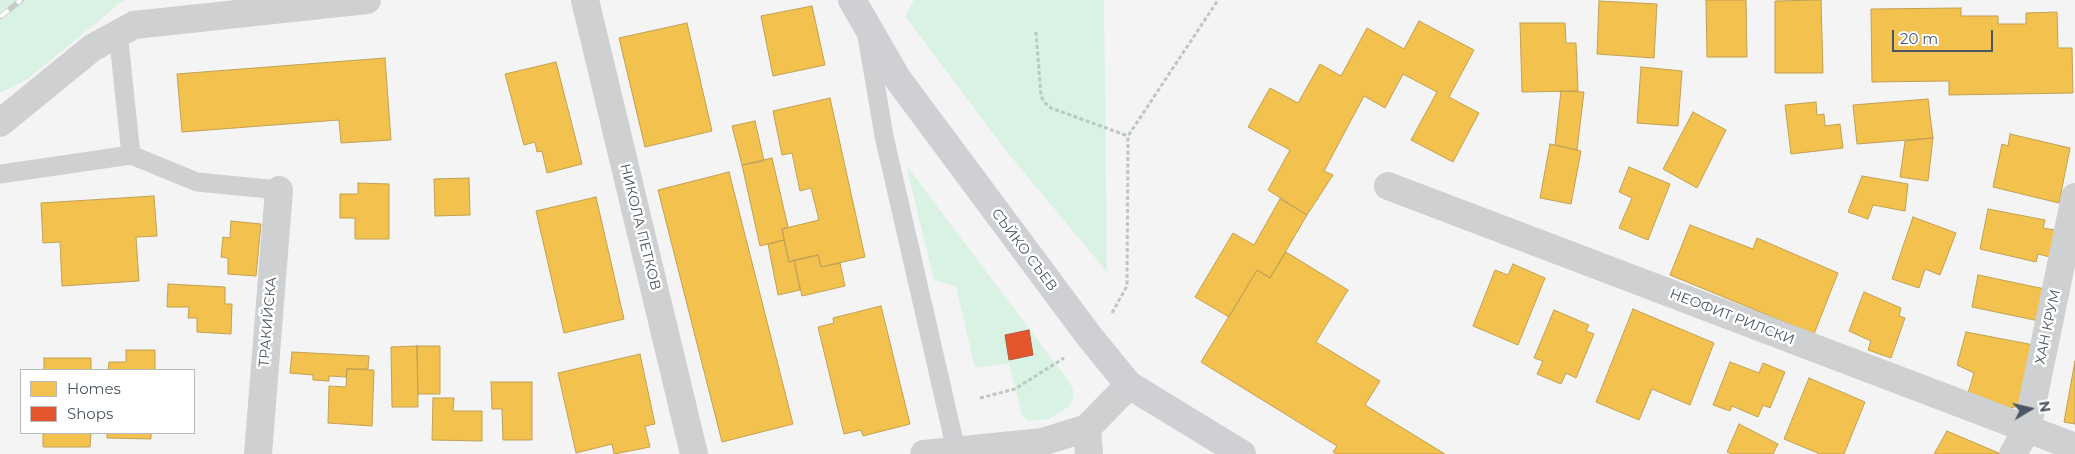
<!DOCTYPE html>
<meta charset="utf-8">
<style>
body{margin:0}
#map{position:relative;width:2075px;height:454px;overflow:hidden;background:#f4f4f4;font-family:Montserrat,sans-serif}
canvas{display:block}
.legend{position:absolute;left:20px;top:369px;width:175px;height:65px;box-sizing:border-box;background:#fff;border:1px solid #b7bbc0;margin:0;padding:6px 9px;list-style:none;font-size:15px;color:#4a5661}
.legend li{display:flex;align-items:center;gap:10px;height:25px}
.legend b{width:25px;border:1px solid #b7bbc0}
.north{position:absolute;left:2005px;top:384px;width:50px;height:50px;-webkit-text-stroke:4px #fff;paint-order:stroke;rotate:81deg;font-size:14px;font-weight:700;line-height:20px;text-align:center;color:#4a5661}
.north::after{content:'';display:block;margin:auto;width:18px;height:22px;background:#4a5661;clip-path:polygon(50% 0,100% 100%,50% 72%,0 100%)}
.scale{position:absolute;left:1892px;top:30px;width:101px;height:22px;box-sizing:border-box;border:2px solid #4a5661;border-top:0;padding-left:6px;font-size:15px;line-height:18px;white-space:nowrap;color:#4a5661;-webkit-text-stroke:4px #fff;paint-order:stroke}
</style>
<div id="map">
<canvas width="2075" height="454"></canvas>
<ul class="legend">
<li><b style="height:14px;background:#f2c14e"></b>Homes</li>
<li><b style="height:14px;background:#e4572e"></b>Shops</li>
</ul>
<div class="north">N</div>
<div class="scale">20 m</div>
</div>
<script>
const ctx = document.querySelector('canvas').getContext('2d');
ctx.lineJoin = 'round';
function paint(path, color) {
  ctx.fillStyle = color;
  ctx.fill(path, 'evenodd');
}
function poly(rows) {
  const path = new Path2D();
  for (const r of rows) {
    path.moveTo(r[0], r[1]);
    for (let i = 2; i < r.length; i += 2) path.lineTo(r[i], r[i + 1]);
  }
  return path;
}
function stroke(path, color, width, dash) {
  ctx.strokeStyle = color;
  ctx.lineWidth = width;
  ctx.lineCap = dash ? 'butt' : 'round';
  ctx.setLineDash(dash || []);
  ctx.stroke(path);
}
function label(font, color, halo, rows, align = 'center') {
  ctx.font = font + ' Montserrat,sans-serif';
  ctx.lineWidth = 5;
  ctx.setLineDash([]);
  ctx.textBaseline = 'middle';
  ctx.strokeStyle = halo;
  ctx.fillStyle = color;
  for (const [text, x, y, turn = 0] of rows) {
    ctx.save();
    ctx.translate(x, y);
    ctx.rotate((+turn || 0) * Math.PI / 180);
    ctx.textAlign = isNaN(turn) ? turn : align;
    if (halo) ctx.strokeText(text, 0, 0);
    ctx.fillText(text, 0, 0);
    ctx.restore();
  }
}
paint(poly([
 [0,0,124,0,29,78,0,93],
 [914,0,1104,0,1107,272,1007,152,905,16],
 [906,165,1069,382,1073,389,1073,398,1068,407,1049,419,1029,421,1022,415,1009,363,975,368,956,286,934,280]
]), '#d9f2e3');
const homes = poly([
 [1706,0,1746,0,1747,57,1707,57,1706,0],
 [1821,0,1823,73,1775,73,1775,1,1821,0],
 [1599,1,1657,4,1654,58,1597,54,1599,1],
 [812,6,825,65,773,76,761,16,812,6],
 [1961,8,1961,16,1998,16,1998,24,2026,24,2026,13,2057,12,2058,48,2072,48,2073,93,1949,95,1949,81,1872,82,1871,9,1961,8],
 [1419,21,1474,50,1449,97,1479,113,1453,162,1411,140,1437,92,1403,74,1385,108,1364,96,1324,171,1333,175,1307,215,1268,190,1290,150,1248,127,1270,88,1298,103,1320,64,1341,76,1367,28,1404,49,1419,21],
 [687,23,712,131,645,147,619,38,687,23],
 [1520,23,1565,23,1566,43,1576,43,1578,91,1522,92,1520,23],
 [385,58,391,140,341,143,339,120,182,132,177,74,385,58],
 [556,62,582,164,547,173,542,151,537,152,535,142,524,145,505,74,556,62],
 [1641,67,1682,71,1678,126,1637,123,1641,67],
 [1561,91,1584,92,1577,150,1555,145,1561,91],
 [830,98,865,257,821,267,818,255,789,262,782,229,819,220,811,188,800,191,792,153,782,155,773,111,830,98],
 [1928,99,1933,138,1857,144,1853,105,1928,99],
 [1816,102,1817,115,1824,114,1825,126,1840,124,1843,148,1791,154,1785,105,1816,102],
 [1693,112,1726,130,1697,188,1663,169,1693,112],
 [755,121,764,161,742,165,732,126,755,121],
 [2010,134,2070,148,2059,203,1993,187,2002,144,2008,146,2010,134],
 [1933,138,1928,181,1900,177,1905,141,1933,138],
 [1550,144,1581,151,1571,204,1540,198,1550,144],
 [772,158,788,227,782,229,784,240,760,246,742,165,772,158],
 [1629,167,1670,184,1648,240,1619,228,1632,198,1619,192,1629,167],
 [729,172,793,424,722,442,658,190,729,172],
 [1862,176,1908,184,1905,211,1873,205,1868,219,1848,212,1862,176],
 [469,178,470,215,435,216,434,179,469,178],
 [358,183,389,184,389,239,355,239,355,218,340,218,340,194,358,194,358,183],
 [154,196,157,236,136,237,139,281,62,286,60,242,43,243,41,203,154,196],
 [596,197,624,319,564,333,536,211,596,197],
 [1280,199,1307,215,1270,278,1257,270,1229,317,1195,297,1233,233,1254,245,1280,199],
 [1988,209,2045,220,2043,228,2055,230,2050,257,2038,254,2036,262,1980,249,1988,209],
 [1913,217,1956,233,1940,275,1925,269,1919,288,1892,279,1913,217],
 [231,221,261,224,256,276,228,274,228,258,221,257,223,237,230,238,231,221],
 [1690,225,1753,249,1757,238,1838,273,1814,334,1670,275,1690,225],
 [784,240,789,262,794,260,800,290,778,295,768,244,784,240],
 [1286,252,1348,290,1316,342,1380,381,1365,405,1445,454,1336,454,1333,452,1337,446,1201,362,1257,270,1270,278,1286,252],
 [818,255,821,267,840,263,845,286,802,296,794,260,818,255],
 [1513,264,1545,278,1518,345,1473,326,1495,270,1508,275,1513,264],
 [1978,275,2045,289,2039,321,1972,307,1978,275],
 [168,284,225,287,225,304,232,304,231,334,197,332,197,318,188,318,189,307,167,307,168,284],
 [1864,292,1901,308,1899,316,1905,318,1891,358,1868,350,1871,341,1849,331,1864,292],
 [881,306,910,424,863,436,861,430,844,434,818,327,834,323,833,318,881,306],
 [1633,309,1714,343,1690,405,1652,389,1639,420,1596,402,1633,309],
 [1554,310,1589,325,1586,331,1594,334,1576,378,1566,373,1561,384,1537,374,1543,361,1534,358,1554,310],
 [1966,332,2034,345,2022,405,2010,408,1968,393,1974,373,1957,365,1966,332],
 [417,346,418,407,392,407,391,347,417,346],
 [417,346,440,346,440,394,418,394,417,346],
 [126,350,155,350,155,370,108,370,109,362,126,362,126,350],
 [292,352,369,356,368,369,347,369,346,377,329,376,329,381,313,380,313,375,290,373,292,352],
 [640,354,655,424,645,426,650,447,614,454,612,444,576,453,558,373,640,354],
 [44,358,91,358,91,370,44,370,44,358],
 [2075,361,2075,424,2064,422,2075,361],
 [1730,362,1759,373,1763,363,1785,372,1770,408,1763,405,1758,417,1732,406,1730,411,1713,405,1730,362],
 [347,369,374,370,372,426,328,423,329,386,346,387,347,369],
 [1809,378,1865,402,1844,454,1820,454,1784,439,1809,378],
 [491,382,532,382,532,440,503,440,502,409,492,409,491,382],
 [433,398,454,398,453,411,482,411,482,441,432,440,433,398],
 [1739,424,1778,444,1773,454,1732,454,1727,452,1739,424],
 [1947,431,2001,454,1934,454,1947,431],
 [43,433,91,433,90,447,43,447,43,433],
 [107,433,151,433,151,439,107,438,107,433]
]);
paint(homes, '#f2c14e');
stroke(homes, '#c0a154', 1);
const shops = poly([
 [1029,330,1033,355,1009,360,1005,335,1029,330]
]);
paint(shops, '#e4572e');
stroke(shops, '#b6573d', 1);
stroke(poly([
 [1036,32,1041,96,1044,102,1051,108,1128,136],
 [1112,313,1127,286,1128,136,1218,0],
 [980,398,1015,389,1064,358]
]), '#bcc7c4', 3, [4, 2.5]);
stroke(poly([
 [118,32,131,155],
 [867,36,884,136,956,450],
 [0,174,131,155,197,182,279,190]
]), '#ced0d2', 19);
stroke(poly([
 [585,0,694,454],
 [0,123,92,48,134,25,367,0],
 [1388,186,2075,447],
 [1087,428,1089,454],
 [258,454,279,190],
 [924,454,1042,442,1087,428,1129,385],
 [2013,454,2027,429,2075,197]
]), '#ced0d2', 28);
stroke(poly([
 [852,0,897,78,1089,336,1129,385,1242,454]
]), '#ced0d4', 28);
const rail = poly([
 [0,17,21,0]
]);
stroke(rail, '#c9cacc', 5.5);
stroke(rail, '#fff', 4, [11]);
label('14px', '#4a5661', '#fff', [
 ["НИКОЛА ПЕТКОВ",640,227,76],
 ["СЪЙКО СЪЕВ",1024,250,53],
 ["НЕОФИТ РИЛСКИ",1732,317,21],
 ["ТРАКИЙСКА",268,322,-85],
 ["ХАН КРУМ",2048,327,-78]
]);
</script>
